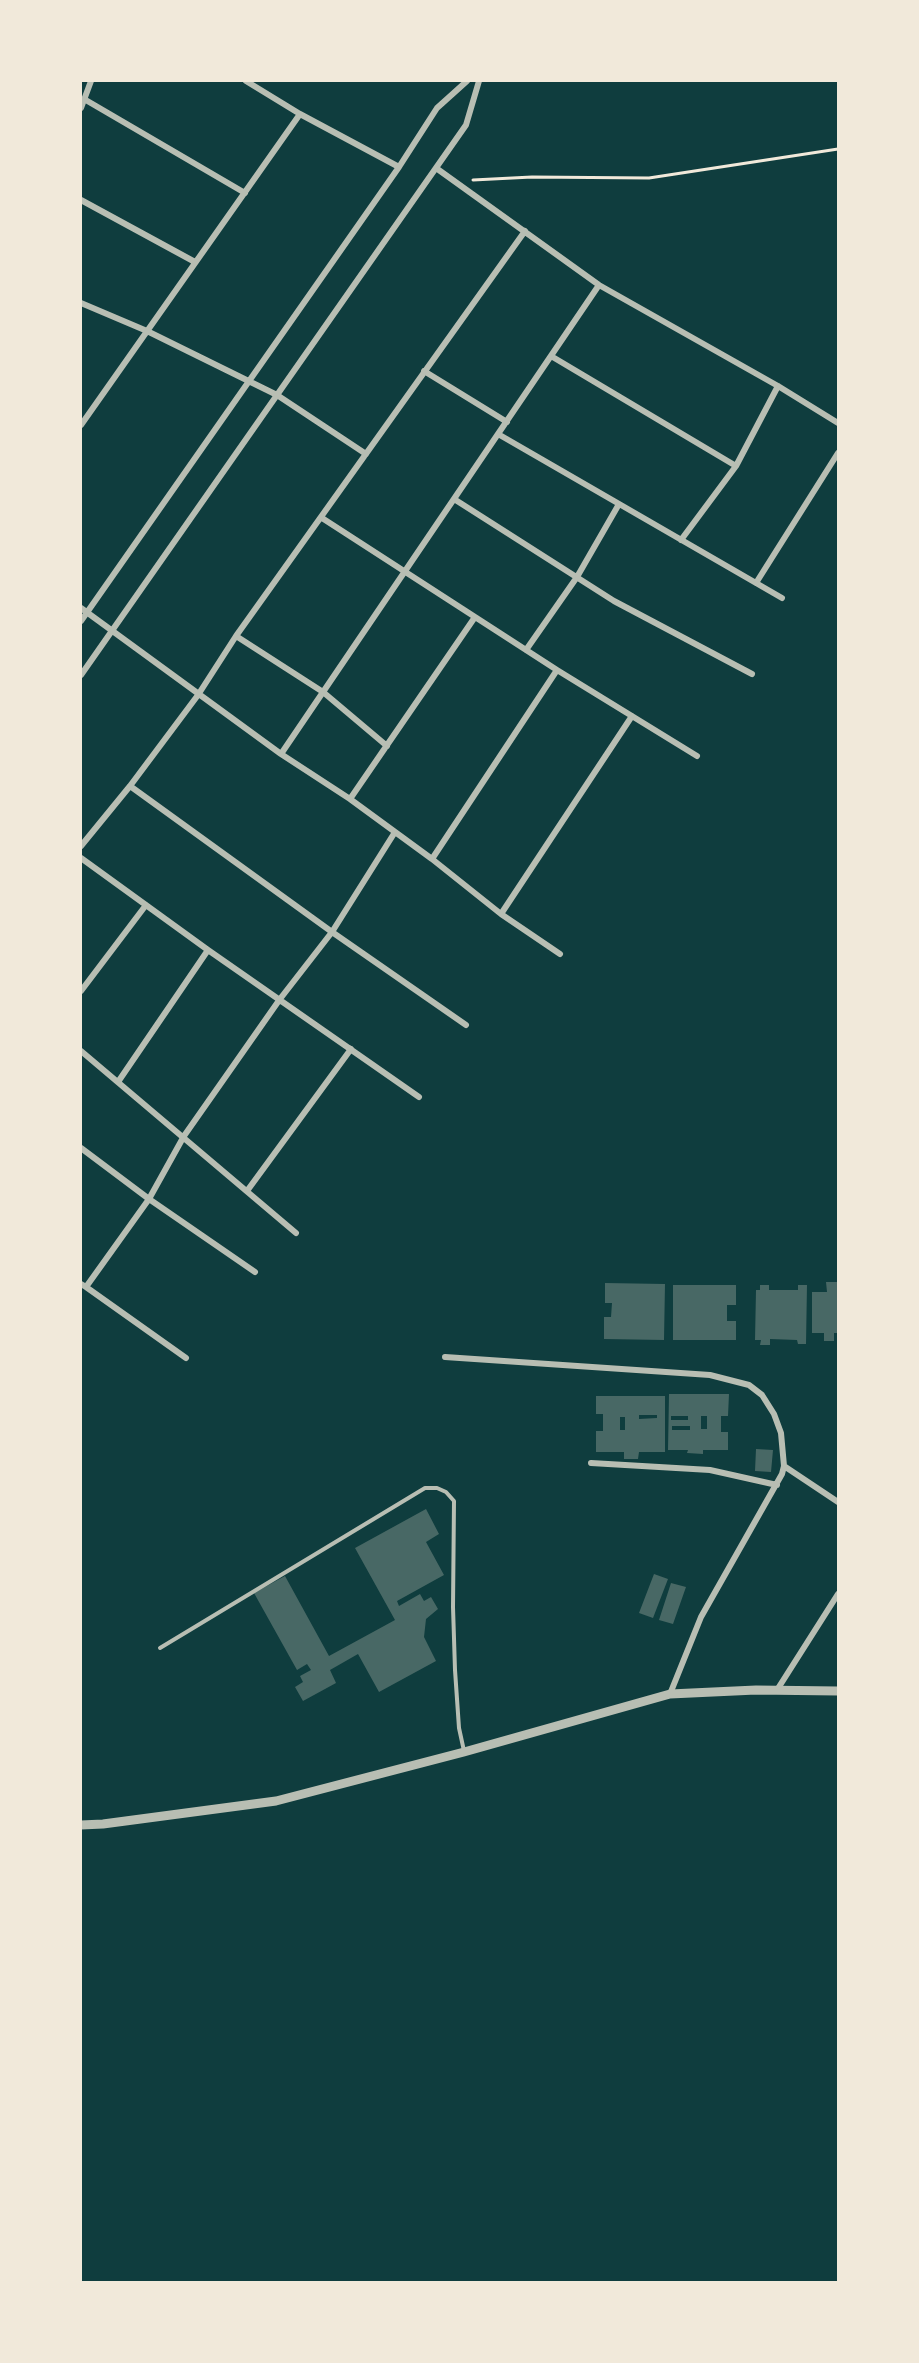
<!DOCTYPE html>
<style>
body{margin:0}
#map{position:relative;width:919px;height:2363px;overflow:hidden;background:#0f3d3e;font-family:Roboto,sans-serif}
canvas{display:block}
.frame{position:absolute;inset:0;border:82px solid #f1e9da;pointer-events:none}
</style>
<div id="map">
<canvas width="919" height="2363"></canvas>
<div class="frame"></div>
</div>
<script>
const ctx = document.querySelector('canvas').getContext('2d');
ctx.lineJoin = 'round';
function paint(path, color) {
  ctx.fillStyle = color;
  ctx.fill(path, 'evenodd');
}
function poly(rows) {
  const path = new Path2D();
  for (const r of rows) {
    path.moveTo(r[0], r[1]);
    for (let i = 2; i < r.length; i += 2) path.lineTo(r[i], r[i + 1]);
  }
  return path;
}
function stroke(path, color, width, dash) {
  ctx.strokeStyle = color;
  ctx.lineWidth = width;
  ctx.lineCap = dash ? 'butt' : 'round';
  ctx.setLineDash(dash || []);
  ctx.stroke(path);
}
paint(poly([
 [826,1282,838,1282,838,1333,834,1333,834,1341,824,1341,824,1333,812,1333,812,1292,827,1292],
 [605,1283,665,1284,664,1340,604,1339,604,1317,611,1317,612,1303,605,1303],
 [673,1285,736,1285,736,1305,727,1305,727,1321,736,1321,736,1340,673,1340],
 [760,1285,769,1285,769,1290,798,1290,798,1285,807,1285,806,1344,798,1344,797,1340,770,1339,770,1345,760,1345,761,1340,755,1340,756,1290,760,1290],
 [669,1394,729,1394,728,1416,721,1416,721,1432,728,1432,728,1450,703,1450,703,1454,687,1453,688,1450,668,1450],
 [671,1416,688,1416,688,1420,671,1420],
 [701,1416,707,1416,707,1429,701,1429],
 [672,1426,690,1426,690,1430,672,1430],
 [596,1396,665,1396,665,1452,639,1452,638,1459,624,1459,624,1452,596,1452,596,1431,603,1431,603,1414,596,1414],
 [639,1415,657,1415,657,1418,639,1419],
 [620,1417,625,1417,625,1430,620,1430],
 [756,1449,773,1450,771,1472,755,1471],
 [426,1509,439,1534,426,1542,444,1575,397,1601,399,1606,420,1594,424,1601,431,1597,438,1609,426,1619,424,1637,436,1661,379,1692,358,1654,330,1670,336,1683,303,1701,295,1687,303,1682,300,1676,311,1670,307,1664,297,1670,254,1593,285,1576,329,1656,395,1620,355,1548],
 [654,1574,668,1579,653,1618,639,1613],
 [671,1583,686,1587,673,1624,659,1620]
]), '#486865');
stroke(poly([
 [473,180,532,177,649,178,838,149]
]), '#f1e9da', 3);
stroke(poly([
 [160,1648,425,1488,437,1488,446,1492,454,1501,453,1607,455,1670,459,1728,464,1751]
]), '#b8beb3', 4);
stroke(poly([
 [246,81,300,114,399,167],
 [84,99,245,193],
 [81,108,91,81],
 [436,168,599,285,778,386,838,423],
 [81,200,195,262],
 [81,303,147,331,277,395,366,454],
 [551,356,736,466],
 [424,371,507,422],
 [81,425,300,114],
 [498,434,782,598],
 [454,499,614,601,752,674],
 [322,518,557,670,697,756],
 [681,540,736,466,778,386],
 [756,583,838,453],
 [81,608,281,754,350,799,432,859,501,914,560,954],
 [81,621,399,167,437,108,467,81],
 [236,636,323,692,387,746],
 [526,650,577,577,619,504],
 [81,675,466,125,479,81],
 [281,754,599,285],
 [130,786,332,932,466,1025],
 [350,799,475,617],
 [81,846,130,786,198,695,236,636,525,231],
 [81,858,208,950,419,1097],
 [432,859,557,670],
 [501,914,632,716],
 [81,991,146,905],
 [81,1051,296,1233],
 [118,1082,208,950],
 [81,1148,149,1199,255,1272],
 [247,1191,351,1049],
 [81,1284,86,1287,149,1199,184,1136,280,999,332,932,395,832],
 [86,1287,186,1358],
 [445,1357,710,1375,749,1385,762,1395,774,1414,781,1433,784,1466,782,1474,701,1617,670,1694],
 [591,1463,710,1470,777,1485],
 [784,1466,838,1502],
 [777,1690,838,1594]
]), '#b8beb3', 6);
stroke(poly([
 [81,1825,103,1824,276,1801,464,1752,670,1694,756,1690,838,1691]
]), '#b8beb3', 9);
</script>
